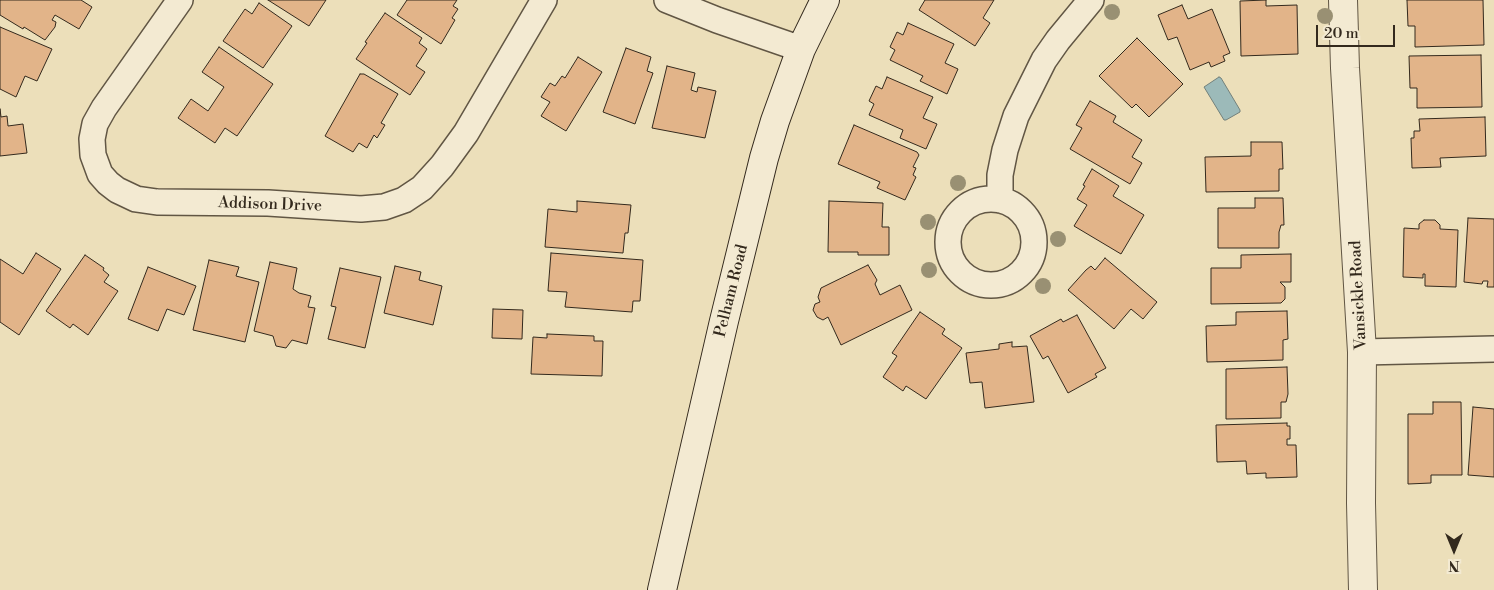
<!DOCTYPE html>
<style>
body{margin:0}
#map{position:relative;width:1494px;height:590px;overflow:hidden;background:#ecdfba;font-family:"Libre Bodoni",serif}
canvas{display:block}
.north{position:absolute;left:1429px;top:525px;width:50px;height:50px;-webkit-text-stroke:4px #f3ead2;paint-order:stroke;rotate:180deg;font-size:14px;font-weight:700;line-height:20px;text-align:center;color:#33291d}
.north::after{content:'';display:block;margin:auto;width:18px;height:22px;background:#33291d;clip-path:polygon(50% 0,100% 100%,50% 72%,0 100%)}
.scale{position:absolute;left:1316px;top:25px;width:79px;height:22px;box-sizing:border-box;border:2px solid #33291d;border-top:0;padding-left:6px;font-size:15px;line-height:18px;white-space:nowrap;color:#33291d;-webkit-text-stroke:4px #f3ead2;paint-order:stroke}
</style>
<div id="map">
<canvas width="1494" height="590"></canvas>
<div class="north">N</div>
<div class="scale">20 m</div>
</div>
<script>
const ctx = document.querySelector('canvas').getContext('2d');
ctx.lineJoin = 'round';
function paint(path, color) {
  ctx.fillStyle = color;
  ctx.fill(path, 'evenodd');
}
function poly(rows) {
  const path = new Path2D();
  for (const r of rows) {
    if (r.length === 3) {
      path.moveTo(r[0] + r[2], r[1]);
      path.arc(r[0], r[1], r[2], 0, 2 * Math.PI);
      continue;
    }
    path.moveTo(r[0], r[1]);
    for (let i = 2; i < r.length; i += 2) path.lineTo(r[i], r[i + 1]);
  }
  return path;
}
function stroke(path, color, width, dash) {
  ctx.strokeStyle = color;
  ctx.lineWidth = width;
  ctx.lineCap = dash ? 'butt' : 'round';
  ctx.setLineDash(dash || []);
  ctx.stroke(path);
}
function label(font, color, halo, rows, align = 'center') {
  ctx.font = font + ' "Libre Bodoni",serif';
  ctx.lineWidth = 5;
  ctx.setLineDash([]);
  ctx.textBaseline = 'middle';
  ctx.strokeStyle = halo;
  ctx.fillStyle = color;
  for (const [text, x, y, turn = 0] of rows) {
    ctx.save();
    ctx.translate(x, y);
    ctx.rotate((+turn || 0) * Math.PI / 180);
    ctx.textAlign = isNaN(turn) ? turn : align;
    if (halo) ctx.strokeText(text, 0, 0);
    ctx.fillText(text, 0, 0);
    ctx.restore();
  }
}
const water = poly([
 [1219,77,1221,78,1240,110,1240,112,1226,120,1224,120,1204,87,1219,77]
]);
paint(water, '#9cbab9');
stroke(water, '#72807b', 1);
const building = poly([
 [0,0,81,0,92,7,79,29,55,15,52,20,56,22,55,27,45,40,24,27,23,29,0,15,0,0],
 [268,0,326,0,309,26,268,0],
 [407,0,457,0,453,6,458,9,452,18,455,20,441,44,397,15,407,0],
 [925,0,994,0,983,18,990,23,975,46,919,10,925,0],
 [1266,0,1266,6,1297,5,1298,54,1241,56,1240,1,1266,0],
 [1407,0,1483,0,1484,45,1415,47,1415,26,1408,26,1407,0],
 [259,3,292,26,263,68,223,41,245,9,252,14,259,3],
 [1182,5,1188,19,1212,9,1230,53,1223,56,1225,61,1211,67,1209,62,1190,70,1177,37,1168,40,1158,15,1182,5],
 [385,13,422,38,419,43,427,49,416,66,425,72,410,95,356,59,367,43,365,42,385,13],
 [908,23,954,44,945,63,958,69,947,94,920,81,923,76,890,60,895,50,890,47,897,32,903,35,908,23],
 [0,27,52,49,37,81,25,76,16,97,0,89,0,27],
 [1137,38,1183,84,1149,117,1136,104,1132,108,1099,76,1137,38],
 [219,47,273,84,237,136,225,128,215,143,178,118,191,99,208,111,224,87,202,72,219,47],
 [626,48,651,57,647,71,653,73,635,124,603,112,626,48],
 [1481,55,1482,107,1417,108,1417,88,1410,88,1409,56,1481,55],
 [578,57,602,72,566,131,541,116,550,102,541,97,550,83,555,86,562,76,565,78,578,57],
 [667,66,695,73,691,90,697,92,698,87,716,91,705,138,652,128,667,66],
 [360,74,364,74,398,94,381,123,385,125,377,138,374,135,367,148,359,143,353,152,325,136,360,74],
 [887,77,933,97,923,118,937,124,926,149,900,138,903,130,869,115,874,104,869,101,876,86,882,89,887,77],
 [1090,101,1116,116,1113,122,1142,140,1132,157,1142,163,1130,184,1070,149,1082,128,1076,125,1090,101],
 [0,109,1,117,7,116,8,126,23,124,27,153,0,156,0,109],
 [1485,117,1486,156,1440,158,1441,167,1412,168,1411,138,1414,138,1414,131,1420,131,1419,119,1485,117],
 [854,125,917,152,919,155,913,167,916,168,913,175,916,177,905,200,877,188,880,182,838,164,854,125],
 [1251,142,1282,142,1283,169,1279,169,1279,191,1206,192,1205,157,1251,156,1251,142],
 [1092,169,1119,186,1113,196,1144,215,1121,254,1074,226,1087,205,1077,199,1085,186,1083,185,1092,169],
 [1255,198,1283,198,1284,225,1281,225,1279,232,1279,248,1218,248,1218,208,1255,208,1255,198],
 [577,201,631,205,628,233,625,233,623,253,545,247,548,209,577,212,577,201],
 [829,201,883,203,882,227,889,227,889,255,858,255,858,252,828,252,829,201],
 [1468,218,1494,219,1494,287,1487,287,1488,281,1483,281,1482,284,1464,282,1468,218],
 [1424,220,1435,220,1440,225,1440,229,1458,230,1456,287,1425,286,1425,274,1423,274,1423,278,1403,277,1404,228,1419,229,1419,224,1424,220],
 [36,253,61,269,19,335,0,322,0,259,23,274,36,253],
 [551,253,643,260,640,301,633,301,632,312,565,307,567,292,548,291,551,253],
 [1291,254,1291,282,1280,282,1285,287,1285,299,1281,303,1211,304,1211,268,1241,268,1241,255,1291,254],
 [85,255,104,268,103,270,109,275,104,282,118,291,88,335,73,324,70,328,46,311,85,255],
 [1105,258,1157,302,1143,319,1131,309,1114,329,1068,290,1086,270,1091,266,1095,270,1105,258],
 [209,260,239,267,236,276,259,282,245,342,193,330,209,260],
 [270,262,297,268,293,289,299,293,311,296,308,307,315,308,307,344,292,340,286,348,276,346,273,336,254,331,270,262],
 [868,265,877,280,875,284,880,295,900,285,912,310,841,345,828,317,823,320,817,317,813,310,815,304,820,302,818,297,821,288,868,265],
 [395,266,421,272,419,280,442,286,433,325,384,313,395,266],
 [148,267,196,286,184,315,167,309,158,331,128,319,148,267],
 [340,268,381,277,365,348,328,339,336,307,331,306,340,268],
 [493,309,523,310,522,339,492,338,493,309],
 [1287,311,1288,339,1283,340,1283,360,1207,362,1206,326,1236,325,1236,312,1287,311],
 [920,312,945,329,942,334,962,348,926,399,906,386,903,391,883,377,897,356,892,353,920,312],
 [1077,315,1106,368,1095,374,1097,377,1068,393,1048,356,1043,359,1030,336,1061,319,1063,322,1077,315],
 [547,334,594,336,594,341,603,341,602,376,531,374,533,337,547,338,547,334],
 [1012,342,1012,347,1027,346,1034,402,985,408,982,382,970,383,966,353,999,349,999,344,1012,342],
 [1287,367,1288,394,1286,402,1281,402,1281,418,1226,419,1226,369,1287,367],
 [1433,402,1461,402,1462,475,1431,475,1431,483,1408,484,1408,414,1433,414,1433,402],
 [1473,407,1494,409,1494,477,1468,475,1473,407],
 [1287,423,1287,426,1290,426,1290,439,1287,439,1287,445,1296,445,1297,477,1266,478,1266,473,1247,474,1246,461,1217,462,1216,425,1287,423]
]);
paint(building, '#e2b489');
stroke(building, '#33291d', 1);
const minor = poly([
 [180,0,104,108,95,124,92,139,93,155,100,174,108,183,117,190,136,199,157,202,268,203,361,209,384,207,404,200,422,188,442,166,466,133,544,0],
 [667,0,717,20,801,49],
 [991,242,43],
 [1000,200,1000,175,1005,150,1016,116,1044,60,1058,40,1091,0],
 [1362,352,1494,349]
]);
const tertiary = poly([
 [1343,0,1345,68,1362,352,1361,503,1363,590]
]);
const secondary = poly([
 [662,590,724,321,764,158,775,121,801,49,825,0]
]);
stroke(minor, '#615644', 28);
stroke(tertiary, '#615644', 30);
stroke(secondary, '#33291d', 30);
stroke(minor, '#f3ead2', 25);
stroke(tertiary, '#f3ead2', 28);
stroke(secondary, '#f3ead2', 28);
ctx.fillStyle = '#999073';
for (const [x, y] of [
 [1112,12],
 [1325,16],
 [958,183],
 [928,222],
 [1058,239],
 [929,270],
 [1043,286]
]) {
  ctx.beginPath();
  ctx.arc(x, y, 8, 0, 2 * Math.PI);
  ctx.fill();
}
label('16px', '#33291d', '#f3ead2', [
 ["Addison Drive",270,205,2],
 ["Pelham Road",732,291,-76],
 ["Vansickle Road",1359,295,-93]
]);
</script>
